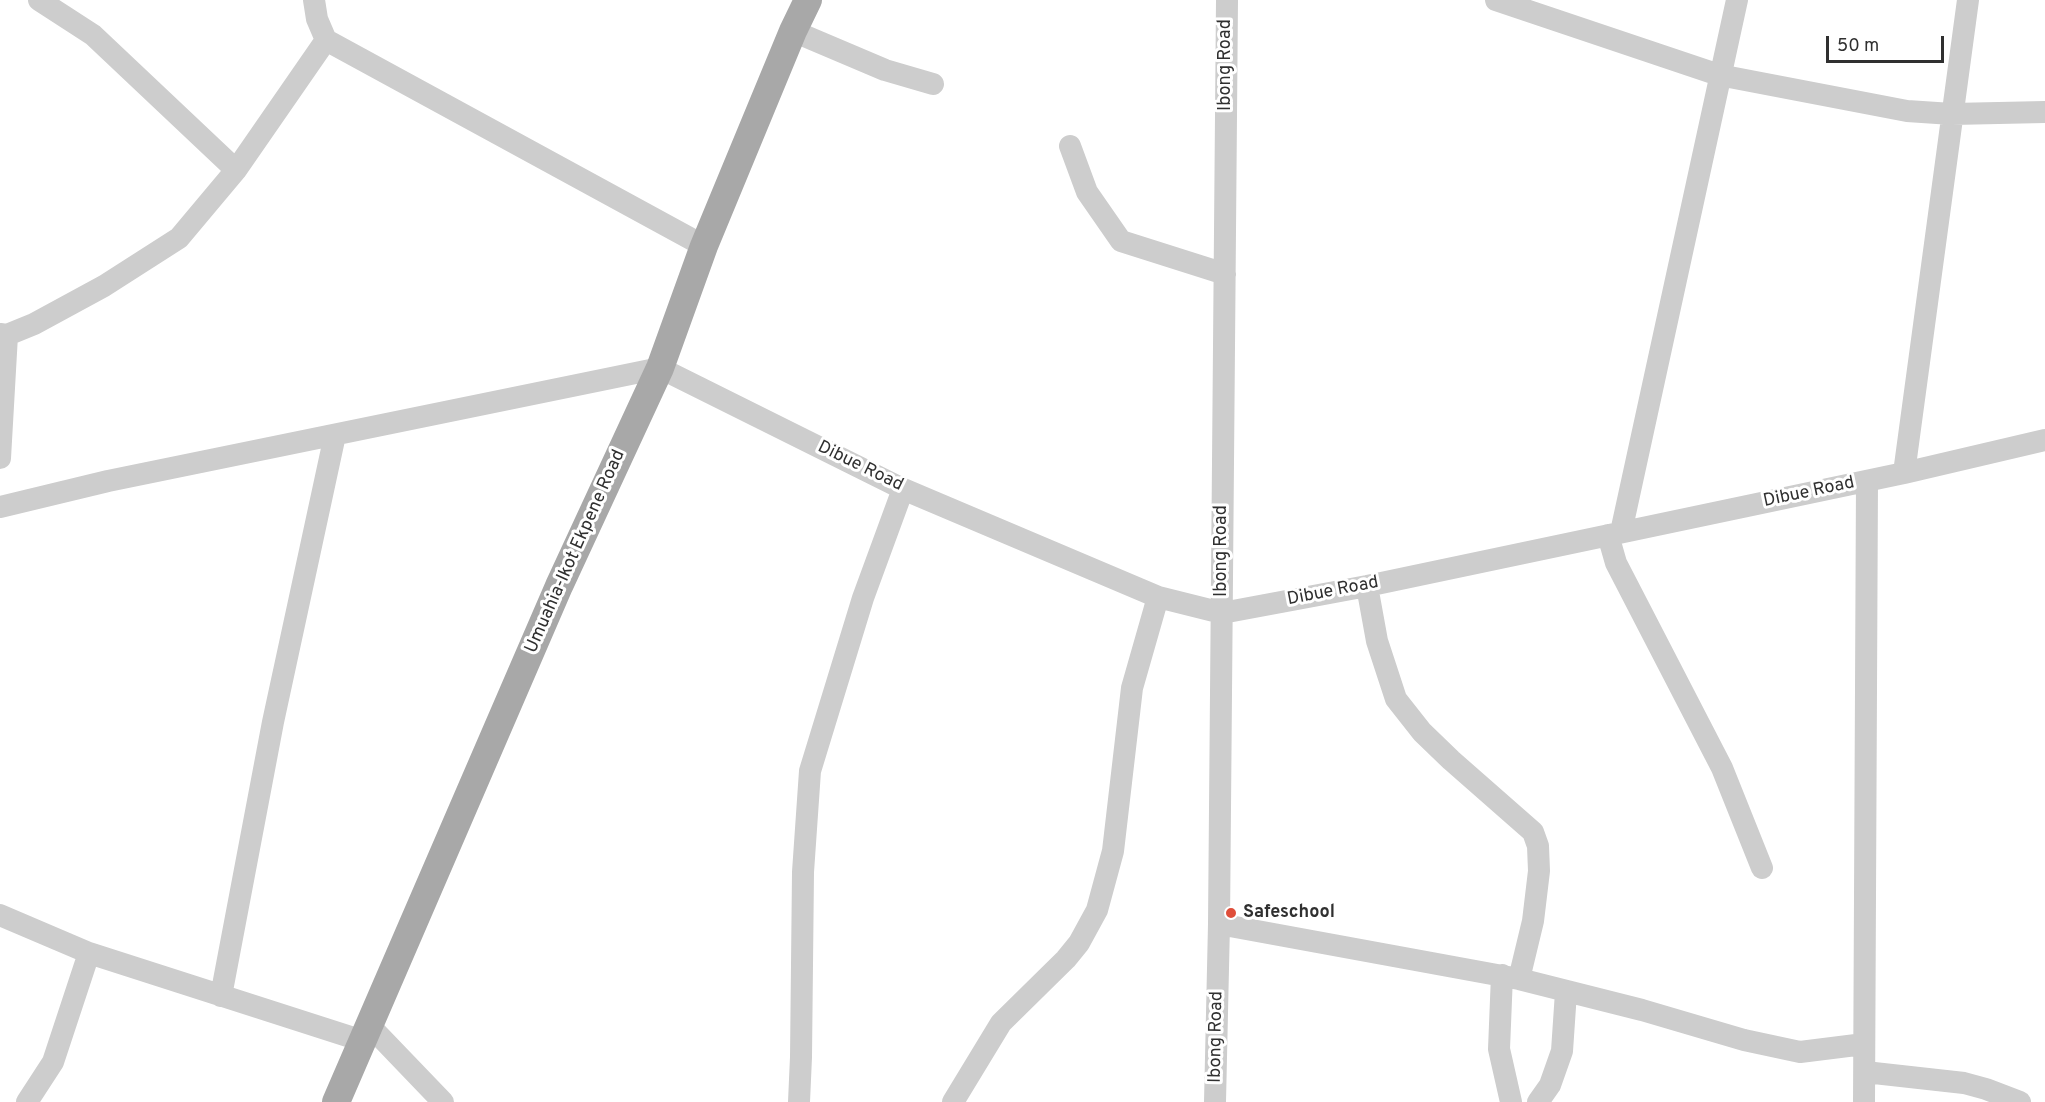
<!DOCTYPE html>
<style>
body{margin:0}
#map{position:relative;width:2045px;height:1102px;overflow:hidden;background:#fff;font-family:Overpass,sans-serif}
canvas{display:block}
.scale{position:absolute;left:1826px;top:36px;width:118px;height:27px;box-sizing:border-box;border:3px solid #303030;border-top:0;padding-left:8px;font-size:18px;line-height:21px;white-space:nowrap;color:#303030;-webkit-text-stroke:4px #fff;paint-order:stroke}
</style>
<div id="map">
<canvas width="2045" height="1102"></canvas>
<div class="scale">50 m</div>
</div>
<script>
const ctx = document.querySelector('canvas').getContext('2d');
ctx.lineJoin = 'round';
function poly(rows) {
  const path = new Path2D();
  for (const r of rows) {
    path.moveTo(r[0], r[1]);
    for (let i = 2; i < r.length; i += 2) path.lineTo(r[i], r[i + 1]);
  }
  return path;
}
function stroke(path, color, width, dash) {
  ctx.strokeStyle = color;
  ctx.lineWidth = width;
  ctx.lineCap = dash ? 'butt' : 'round';
  ctx.setLineDash(dash || []);
  ctx.stroke(path);
}
function label(font, color, halo, rows, align = 'center') {
  ctx.font = font + ' Overpass,sans-serif';
  ctx.lineWidth = 6;
  ctx.setLineDash([]);
  ctx.textBaseline = 'middle';
  ctx.strokeStyle = halo;
  ctx.fillStyle = color;
  for (const [text, x, y, turn = 0] of rows) {
    ctx.save();
    ctx.translate(x, y);
    ctx.rotate((+turn || 0) * Math.PI / 180);
    ctx.textAlign = isNaN(turn) ? turn : align;
    if (halo) ctx.strokeText(text, 0, 0);
    ctx.fillText(text, 0, 0);
    ctx.restore();
  }
}
stroke(poly([
 [39,0,93,35,236,170],
 [314,0,317,19,326,40,704,246],
 [1496,0,1719,75,1907,111,1952,114,2045,112],
 [793,31,885,70,933,84],
 [1070,146,1087,192,1121,241,1225,274],
 [0,334,7,335,34,324,104,286,179,238,236,170,326,40],
 [0,458,7,335],
 [1904,473,1968,0],
 [0,507,108,481,660,368,903,489,1158,597,1222,613,1367,586,1904,473,2045,440],
 [1621,532,1737,0],
 [1608,535,1616,563,1722,768,1762,868],
 [1367,586,1377,641,1396,699,1422,732,1451,760,1533,832,1538,846,1539,871,1533,921,1519,979],
 [0,915,89,953,363,1041],
 [1219,924,1519,979,1642,1010,1744,1040,1800,1052,1864,1044],
 [1502,975,1499,1049,1511,1102],
 [221,996,273,722,335,435],
 [369,1025,443,1102],
 [1865,1072,1964,1083,1986,1089,2020,1102],
 [27,1102,53,1062,89,953],
 [799,1102,801,1057,803,872,810,771,863,598,903,489],
 [953,1102,1001,1023,1066,959,1079,943,1097,910,1113,851,1132,688,1158,597],
 [1215,1102,1219,924,1227,0],
 [1538,1102,1550,1085,1562,1051,1566,992],
 [1864,1102,1867,481]
]), '#cdcdcd', 22);
stroke(poly([
 [336,1102,559,586,660,368,704,246,793,31,808,0]
]), '#a8a8a8', 28);
for (const [x, y, r, color] of [
 [1231,913,6,"#df4e3a"]
]) {
  const dot = new Path2D();
  dot.arc(x, y, r, 0, 2 * Math.PI);
  ctx.fillStyle = color;
  ctx.fill(dot);
  stroke(dot, '#fff', 2);
}
label('18px', '#303030', '#fff', [
 ["Ibong Road",1226,65,-90],
 ["Dibue Road",860,467,26],
 ["Dibue Road",1809,493,-12],
 ["Ibong Road",1222,551,-90],
 ["Umuahia-Ikot Ekpene Road",576,552,-66],
 ["Dibue Road",1333,592,-11],
 ["Ibong Road",1217,1037,-89]
]);
label('bold 18px', '#303030', '#fff', [
 ["Safeschool",1243,913]
], 'left');
</script>
